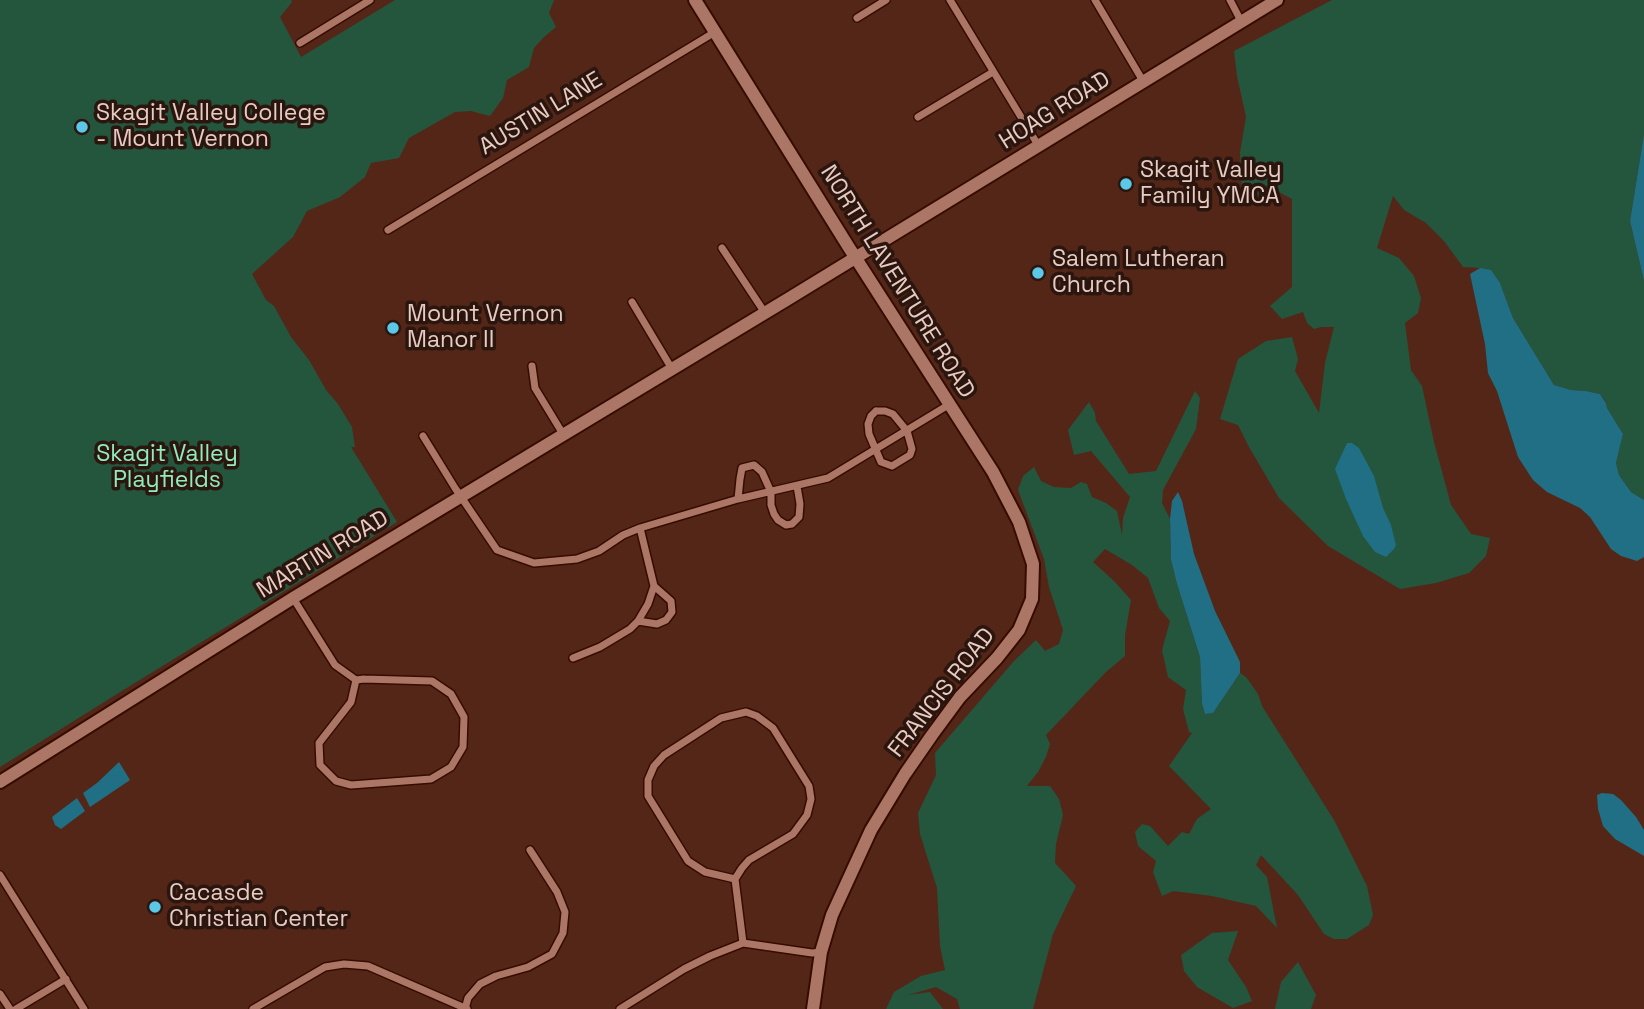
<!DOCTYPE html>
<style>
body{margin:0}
canvas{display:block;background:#532617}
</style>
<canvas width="1644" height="1009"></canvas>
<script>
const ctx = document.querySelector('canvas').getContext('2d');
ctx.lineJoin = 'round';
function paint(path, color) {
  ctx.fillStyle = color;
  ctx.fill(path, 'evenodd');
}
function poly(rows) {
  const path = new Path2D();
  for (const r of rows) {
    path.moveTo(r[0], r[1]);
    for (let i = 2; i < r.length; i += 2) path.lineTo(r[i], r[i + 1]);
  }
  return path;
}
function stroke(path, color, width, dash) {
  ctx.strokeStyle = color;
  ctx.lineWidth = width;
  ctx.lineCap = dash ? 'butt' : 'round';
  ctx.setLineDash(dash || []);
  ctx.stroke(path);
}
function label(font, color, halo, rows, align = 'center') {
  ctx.font = font + ' "Space Grotesk",sans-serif';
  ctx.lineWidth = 7;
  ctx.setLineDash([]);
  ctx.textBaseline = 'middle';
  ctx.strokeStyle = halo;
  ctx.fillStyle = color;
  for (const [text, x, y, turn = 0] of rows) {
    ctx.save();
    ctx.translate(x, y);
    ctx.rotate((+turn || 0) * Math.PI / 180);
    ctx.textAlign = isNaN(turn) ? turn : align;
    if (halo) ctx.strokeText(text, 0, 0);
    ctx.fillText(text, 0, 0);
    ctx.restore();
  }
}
paint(poly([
 [0,0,291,0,292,2,280,17,301,57,395,0,554,0,549,13,556,27,544,37,534,48,529,67,507,80,503,98,490,116,471,111,455,112,409,138,399,158,371,163,365,177,340,197,307,211,293,237,252,274,266,300,274,306,291,337,309,360,326,390,338,404,352,427,355,447,351,447,397,522,125,689,0,767],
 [1332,0,1644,0,1644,134,1630,221,1644,281,1644,500,1631,492,1619,475,1616,463,1623,434,1607,408,1606,402,1600,394,1586,391,1571,390,1554,385,1513,318,1500,283,1480,268,1463,267,1444,241,1426,223,1404,210,1393,196,1377,248,1399,258,1414,276,1421,298,1418,313,1405,323,1411,370,1422,386,1434,442,1451,505,1471,534,1490,538,1486,556,1469,573,1436,583,1400,589,1328,546,1279,498,1249,447,1238,425,1220,419,1238,359,1266,341,1292,337,1298,359,1295,371,1319,413,1325,363,1334,327,1321,327,1314,329,1307,323,1303,312,1282,319,1270,306,1292,287,1292,199,1275,190,1242,199,1240,153,1246,117,1237,76,1234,51],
 [1195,391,1200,398,1196,429,1163,490,1162,503,1170,519,1171,560,1177,584,1200,657,1202,704,1205,714,1213,713,1240,673,1246,677,1258,694,1262,706,1334,820,1367,886,1373,915,1369,925,1347,939,1334,939,1324,934,1298,895,1261,855,1256,865,1267,877,1277,928,1256,906,1212,896,1173,891,1162,896,1153,872,1156,861,1138,846,1135,832,1142,824,1150,826,1168,846,1182,832,1189,834,1197,819,1211,809,1169,766,1192,733,1189,732,1183,709,1186,690,1168,677,1162,650,1170,621,1159,608,1148,578,1132,565,1105,549,1093,562,1114,581,1131,600,1125,635,1125,656,1106,672,1046,735,1050,744,1046,757,1038,772,1027,786,1050,786,1059,799,1063,815,1056,844,1055,863,1076,886,1053,934,1033,1009,960,1009,957,999,936,987,908,995,930,992,943,1009,886,1009,894,992,921,976,945,970,940,946,937,888,920,834,918,813,936,775,935,753,1014,661,1036,640,1045,651,1059,644,1063,630,1049,587,1044,559,1018,490,1023,476,1034,467,1041,481,1054,487,1071,488,1081,482,1087,484,1092,497,1106,503,1117,511,1122,535,1123,518,1130,497,1091,451,1074,455,1068,430,1089,402,1095,413,1096,421,1129,474,1156,471],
 [1238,931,1228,960,1246,987,1252,1001,1233,1008,1197,987,1184,971,1181,955,1212,933],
 [1298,962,1316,995,1311,1009,1275,1009,1281,982]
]), '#24553d');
paint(poly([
 [1644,134,1644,281,1630,221],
 [1480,268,1491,270,1500,283,1513,318,1554,385,1571,390,1586,391,1600,394,1606,403,1607,408,1623,434,1616,463,1619,475,1631,492,1644,500,1644,557,1637,561,1621,556,1611,549,1590,517,1580,508,1547,492,1533,480,1518,457,1497,391,1488,373,1485,344,1470,274],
 [1347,443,1352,443,1359,448,1374,476,1383,508,1391,525,1396,545,1394,549,1386,557,1375,552,1363,536,1346,499,1335,469],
 [1178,492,1182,501,1194,554,1215,611,1240,662,1240,673,1213,713,1205,714,1202,704,1200,657,1177,584,1171,560,1170,519,1172,501],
 [119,762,130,780,90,807,83,793,97,783],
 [1602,793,1613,794,1621,800,1636,817,1644,830,1644,856,1615,839,1603,826,1598,809,1597,795],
 [77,798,85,811,61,829,55,825,52,817]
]), '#206f84');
const minor = poly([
 [950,0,1038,145],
 [1095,0,1143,81],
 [1230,0,1241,21],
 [857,18,886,0],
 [300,43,370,0],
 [918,117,993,72],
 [388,230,715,32],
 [722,248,765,313],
 [632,302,672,369],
 [532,366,535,388,563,434],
 [876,411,885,411,893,414,907,431,912,449,910,455,892,466,881,462,869,434,868,424,871,416,876,411],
 [423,436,455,488,497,550,534,563,577,559,599,551,623,535,640,528,738,499,828,478,950,404],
 [738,499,740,479,742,468,754,465,762,472,771,492,771,505,774,514,778,520,786,525,792,524,799,517,800,504,797,486],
 [293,598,335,665,356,680],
 [638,621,657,624,666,620,672,612,671,601,654,586],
 [573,658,600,647,630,629,638,621,648,604,654,586,640,528],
 [364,679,432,681,451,694,464,717,463,747,451,767,431,779,351,785,336,781,320,765,319,743,351,702,356,680,364,679],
 [0,875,84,1009],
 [735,879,705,872,688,861,648,796,648,780,654,766,664,755,721,718,746,712,757,716,773,728,809,786,811,799,807,815,793,834,749,860,742,868,735,879,743,943],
 [0,994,10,1009],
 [16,1009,66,979],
 [253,1009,325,967,344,964,368,966,467,1009],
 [465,1009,468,998,480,984,496,976,528,967,552,954,563,933,565,912,557,892,530,850],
 [620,1009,684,969,710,956,743,943,812,953,821,952]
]);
const tertiary = poly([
 [695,0,848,246,993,472,1019,522,1033,564,1032,599,1019,630,997,658,960,697,932,735,905,774,871,830,832,915,821,952,813,1009],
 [0,782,293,598,788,299,1277,0]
]);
stroke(minor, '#360c00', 10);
stroke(tertiary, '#360c00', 16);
stroke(minor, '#ab7665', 7);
stroke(tertiary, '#ab7665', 12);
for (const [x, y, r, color] of [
 [82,127,7,"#5bc8e7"],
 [1126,184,7,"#5bc8e7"],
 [1038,273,7,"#5bc8e7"],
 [393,328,7,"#5bc8e7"],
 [155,907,7,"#5bc8e7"]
]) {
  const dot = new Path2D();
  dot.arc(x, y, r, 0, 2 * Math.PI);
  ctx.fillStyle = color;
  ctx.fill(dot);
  stroke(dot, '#2a160f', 2.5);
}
label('23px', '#e8cbc1', '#2a160f', [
 ["HOAG ROAD",1055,111,-32],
 ["AUSTIN LANE",541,114,-31],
 ["NORTH LAVENTURE ROAD",897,282,58],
 ["MARTIN ROAD",323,555,-31],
 ["FRANCIS ROAD",942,693,-52]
]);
label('23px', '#e8cbc1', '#2a160f', [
 ["Skagit Valley College",96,114],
 ["- Mount Vernon",96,140],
 ["Skagit Valley",1140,171],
 ["Family YMCA",1140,197],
 ["Salem Lutheran",1052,260],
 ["Church",1052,286],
 ["Mount Vernon",407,315],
 ["Manor II",407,341],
 ["Cacasde",169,894],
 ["Christian Center",169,920]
], 'left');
label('23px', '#91ebbb', '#2a160f', [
 ["Skagit Valley",167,455],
 ["Playfields",167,481]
]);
</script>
